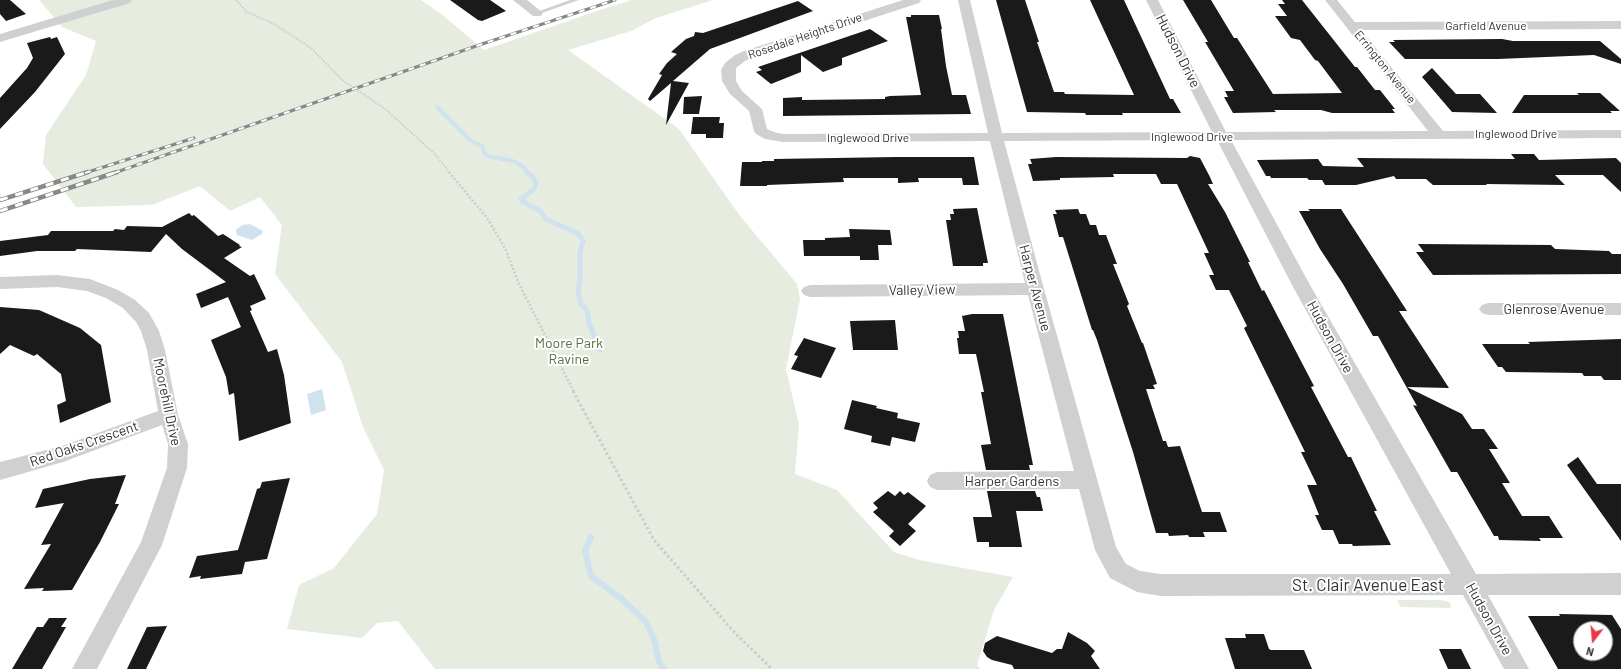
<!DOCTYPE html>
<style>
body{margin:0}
#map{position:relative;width:1621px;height:669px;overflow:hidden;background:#fff;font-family:Barlow,sans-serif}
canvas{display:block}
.north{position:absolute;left:1573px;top:621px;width:40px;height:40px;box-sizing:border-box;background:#fff;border:1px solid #adadad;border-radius:50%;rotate:196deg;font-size:11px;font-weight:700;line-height:16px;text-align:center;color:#333}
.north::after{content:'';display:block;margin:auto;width:14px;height:18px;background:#e63946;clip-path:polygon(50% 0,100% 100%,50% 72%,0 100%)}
</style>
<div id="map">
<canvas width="1621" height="669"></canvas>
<div class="north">N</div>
</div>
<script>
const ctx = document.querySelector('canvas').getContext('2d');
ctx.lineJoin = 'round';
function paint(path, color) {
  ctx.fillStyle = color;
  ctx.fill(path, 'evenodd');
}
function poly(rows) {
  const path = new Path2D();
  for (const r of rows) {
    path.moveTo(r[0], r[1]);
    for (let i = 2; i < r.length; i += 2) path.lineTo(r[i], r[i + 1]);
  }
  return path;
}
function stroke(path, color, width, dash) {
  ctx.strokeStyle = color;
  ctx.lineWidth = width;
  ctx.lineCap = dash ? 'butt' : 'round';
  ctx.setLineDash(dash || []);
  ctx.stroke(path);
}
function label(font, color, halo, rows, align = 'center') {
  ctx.font = font + ' Barlow,sans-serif';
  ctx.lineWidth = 4;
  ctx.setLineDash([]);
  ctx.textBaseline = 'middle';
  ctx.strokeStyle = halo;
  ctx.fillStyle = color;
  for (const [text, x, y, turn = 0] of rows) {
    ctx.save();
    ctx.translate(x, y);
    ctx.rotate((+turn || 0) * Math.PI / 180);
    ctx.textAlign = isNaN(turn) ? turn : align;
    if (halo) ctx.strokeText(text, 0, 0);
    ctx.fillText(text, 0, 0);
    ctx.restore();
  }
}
paint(poly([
 [39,0,421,0,440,13,484,50,600,10,632,0,713,0,656,18,631,31,568,50,679,129,740,216,797,284,800,299,786,369,799,425,795,474,837,490,894,552,919,560,1013,577,994,610,977,665,980,669,435,669,398,621,377,623,362,638,287,629,299,585,334,568,377,514,384,470,363,427,342,362,275,274,282,225,260,197,230,211,200,186,152,205,76,207,43,164,46,135,86,75,96,41,62,27],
 [1397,600,1441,600,1450,602,1451,608,1401,607]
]), '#e6ecdf');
paint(poly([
 [250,224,263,231,262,234,252,240,237,235,236,230,238,228,243,225],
 [322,389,326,410,311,415,307,394]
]), '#cfe2ee');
stroke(poly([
 [437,107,470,140,483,147,484,153,488,156,513,161,525,168,527,173]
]), '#cfe2ee', 4);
stroke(poly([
 [527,172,533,177,536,183,534,189,521,199,522,201,540,211,546,219,577,233,582,239,583,242,580,251,580,280,578,292,581,304,587,310,589,323,600,350]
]), '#cfe2ee', 5);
stroke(poly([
 [591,537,585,551,591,576,623,600,646,622,654,639,659,662,664,669]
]), '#cfe2ee', 6);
paint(poly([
 [0,0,10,0,26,14,6,21,0,14],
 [450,0,490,0,506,11,482,21,478,20],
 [996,0,1025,0,1039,42,1037,42,1054,92,1064,92,1065,94,1134,95,1090,0,1124,0,1170,99,1173,99,1181,113,1122,113,1123,115,1086,115,1085,113,1027,112],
 [1183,0,1211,0,1234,38,1237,38,1273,94,1342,93,1318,61,1315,60,1300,40,1291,38,1275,16,1287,16,1278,4,1285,4,1282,0,1302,0,1355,67,1357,67,1375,90,1380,90,1395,109,1392,109,1395,113,1332,113,1321,110,1274,110,1276,112,1233,113,1224,97,1228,97,1225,91,1234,91,1205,42,1208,42],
 [798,1,813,11,710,49,673,81,689,83,666,125,671,83,650,101,648,99,662,75,659,74,667,63,677,54,671,52,686,39,694,36,695,32,703,33],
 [911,15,939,15,942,29,941,29,946,66,952,95,966,95,971,114,783,116,783,98,802,97,802,100,885,99,885,97,890,96,921,95,906,17,911,17],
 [870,29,888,41,842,58,842,65,823,72,801,55,801,72,771,84,756,72,762,70,758,67],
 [50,37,51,39,57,37,65,54,35,92,0,129,0,98,27,68,33,58,27,43],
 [1502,39,1513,41,1600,41,1621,59,1621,64,1594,55,1498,59,1405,59,1389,42,1395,42,1393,40],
 [1432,68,1456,94,1480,94,1497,113,1452,112,1422,77],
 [1577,93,1600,93,1620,111,1610,111,1612,113,1512,113,1524,95,1579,95],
 [702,96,699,114,683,114,684,97],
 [693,117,720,117,719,123,724,123,723,138,706,138,706,134,691,134],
 [1511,154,1534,154,1539,160,1616,158,1621,163,1621,192,1603,175,1555,175,1565,185,1486,184,1487,185,1433,185,1426,179,1396,179,1394,176,1356,185,1325,185,1322,180,1309,180,1307,178,1271,178,1270,176,1266,176,1257,160,1318,159,1323,166,1364,167,1357,158,1515,159],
 [1190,156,1200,158,1210,177,1213,184,1208,184,1225,212,1250,262,1248,262,1262,291,1264,290,1303,365,1314,386,1311,387,1348,457,1351,457,1377,511,1374,511,1391,545,1353,546,1352,544,1339,544,1333,530,1322,530,1315,515,1319,515,1307,485,1317,485,1301,452,1305,452,1244,328,1247,326,1229,290,1216,290,1209,275,1214,275,1204,253,1209,253,1177,184,1161,184,1156,174,1113,174,1114,177,1060,178,1060,180,1033,181,1028,164,1032,164,1030,159,1056,157,1187,158],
 [896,157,974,157,979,185,963,185,962,178,918,178,919,182,898,183,898,178,843,178,844,182,767,185,767,186,740,186,742,162,762,162,762,161,774,161,774,159],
 [977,208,988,263,983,263,983,266,953,266,946,220,951,220,950,214,954,214,953,209],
 [1078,209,1080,214,1086,214,1090,225,1096,225,1099,235,1106,235,1117,264,1113,264,1129,304,1127,306,1142,343,1143,343,1157,384,1153,385,1155,389,1146,389,1163,441,1166,441,1168,447,1180,446,1202,512,1220,512,1227,532,1203,532,1205,537,1189,537,1188,535,1169,536,1168,533,1156,533,1133,452,1097,340,1093,330,1092,330,1063,237,1059,237,1053,214,1057,214,1055,210],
 [1308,209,1341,209,1407,311,1399,311,1449,388,1407,387,1462,414,1472,429,1484,429,1498,449,1489,449,1510,483,1502,483,1522,516,1549,516,1563,538,1539,538,1541,541,1499,540,1498,536,1494,536,1457,472,1451,472,1413,405,1417,406,1378,336,1373,336,1343,284,1320,249,1299,211,1310,211],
 [189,213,192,216,194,215,218,236,223,234,240,245,239,246,242,247,224,258,250,276,254,274,266,299,250,306,252,310,250,311,268,352,277,349,284,375,291,423,239,441,234,393,229,395,226,377,211,340,241,327,228,297,201,308,196,294,226,282,182,249,166,234,151,252,77,249,75,251,37,251,0,256,0,241,48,235,51,231,113,231,115,229,124,230,127,226,162,227],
 [849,229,890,230,892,245,878,245,879,260,860,260,860,256,804,256,803,240,825,240,825,238,850,237],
 [1418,244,1551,245,1555,249,1609,251,1612,254,1621,254,1621,274,1433,275,1416,252,1424,252],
 [0,307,39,310,80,328,101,345,111,402,60,423,57,405,66,401,61,374,37,354,34,356,10,345,0,354],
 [972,314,1003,314,1033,465,1029,465,1030,470,986,470,981,445,991,444,981,392,984,392,976,354,959,354,957,338,959,338,958,331,965,331,962,316],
 [895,320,898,350,853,350,850,321],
 [804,338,836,348,821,378,791,369,798,356,794,355],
 [1621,339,1621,380,1604,380,1601,376,1584,376,1582,373,1506,372,1502,367,1498,367,1482,344,1530,344,1528,342],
 [852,400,877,406,876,408,898,413,897,418,920,423,915,442,892,437,890,446,871,442,872,436,844,429],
 [1578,457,1597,484,1621,484,1621,541,1567,465],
 [126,475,115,504,119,504,100,542,72,590,42,591,44,588,24,589,51,544,41,545,64,503,35,508,43,489,90,479],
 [290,478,267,559,245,562,242,574,200,579,201,576,189,578,197,556,238,550,257,489,260,488,262,482],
 [888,491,895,496,900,491,904,495,908,492,926,506,908,524,916,531,900,546,889,536,894,531,873,512,878,508,873,503],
 [987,491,1035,491,1037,497,1040,497,1043,511,1016,511,1022,547,989,547,989,542,977,542,973,517,992,517],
 [1559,614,1612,615,1621,629,1621,669,1558,669,1528,616,1560,616],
 [1581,629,1605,629,1605,653,1581,653],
 [49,618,67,618,61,627,66,627,42,669,12,669,37,627,43,627],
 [167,626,146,669,127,669,147,627],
 [1068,632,1087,643,1095,651,1091,656,1100,669,1014,669,1012,665,992,660,987,657,983,651,985,643,997,636,1052,653,1057,649,1062,649],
 [1245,634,1264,634,1269,649,1271,650,1304,650,1312,669,1235,669,1225,638,1246,638],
 [1439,649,1461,649,1471,669,1448,669]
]), '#1a1a1a');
stroke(poly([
 [236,0,247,12,276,25,311,48,341,79,385,109,435,154,450,173]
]), '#cdcdcd', 2, [1.5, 1.5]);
stroke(poly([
 [449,172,487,218,505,248,519,284,574,392]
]), '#cdcdcd', 2.5, [2, 2]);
stroke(poly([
 [573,391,654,540,735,633,772,669]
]), '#cdcdcd', 3, [2.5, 2.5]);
paint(poly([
 [570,0,579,0,539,14,534,13,570,0]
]), '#d0d0d0');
paint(poly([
 [113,0,132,0,130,3,0,42,0,34,113,0],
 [513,0,527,0,543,13,541,16,533,16,513,0],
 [903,0,921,0,919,3,754,57,745,61,736,68,736,81,742,91,762,109,767,129,774,132,783,134,988,133,958,0,970,0,1002,133,1212,132,1146,0,1158,0,1226,132,1428,131,1325,0,1337,0,1355,22,1621,21,1621,29,1361,30,1443,131,1621,130,1621,138,1231,140,1310,285,1476,574,1621,573,1621,595,1488,595,1529,669,1504,669,1463,595,1161,596,1137,592,1110,578,1095,550,1079,489,937,490,930,487,927,481,930,475,937,472,1074,471,1028,295,810,297,804,295,801,291,804,287,810,285,1025,283,990,141,783,142,765,139,756,134,754,131,749,111,730,94,722,81,721,70,725,63,735,55,744,51,903,0],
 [1217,140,1292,285,1451,574,1161,574,1140,571,1126,564,1116,547,1044,289,1004,141,1217,140],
 [57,275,90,279,118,290,135,300,149,313,159,331,165,350,178,415,188,444,187,468,162,545,97,669,72,669,141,542,167,468,168,444,162,425,63,462,0,480,0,462,62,446,158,411,147,350,141,331,136,322,123,308,106,298,87,291,57,287,0,289,0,277,57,275],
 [1488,303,1621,303,1621,315,1488,315,1482,313,1479,309,1482,305,1488,303]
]), '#d0d0d0');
const railFar1 = poly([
 [85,173,194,138],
 [114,173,482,44,615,0]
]);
const rail = poly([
 [0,200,88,172],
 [0,211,117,172]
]);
stroke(railFar1, '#888', 3);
stroke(rail, '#888', 4.5);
stroke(railFar1, '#fff', 2, [6]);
stroke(rail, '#fff', 3, [8]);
label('12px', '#333', '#fff', [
 ["Garfield Avenue",1486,26],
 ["Rosedale Heights Drive",805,36,-19],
 ["Errington Avenue",1385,67,51],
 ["Inglewood Drive",1516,134],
 ["Inglewood Drive",1192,137],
 ["Inglewood Drive",868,138]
]);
label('14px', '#333', '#fff', [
 ["Hudson Drive",1178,51,63],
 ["Harper Avenue",1035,288,75],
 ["Valley View",922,290,-1],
 ["Glenrose Avenue",1554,309],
 ["Hudson Drive",1330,337,61],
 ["Moorehill Drive",167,402,78],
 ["Red Oaks Crescent",84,444,-19],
 ["Harper Gardens",1012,481],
 ["Hudson Drive",1489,619,61]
]);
label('14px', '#56703f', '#fff', [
 ["Moore Park",569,343],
 ["Ravine",569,359]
]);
label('17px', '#333', '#fff', [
 ["St. Clair Avenue East",1368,585]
]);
</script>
